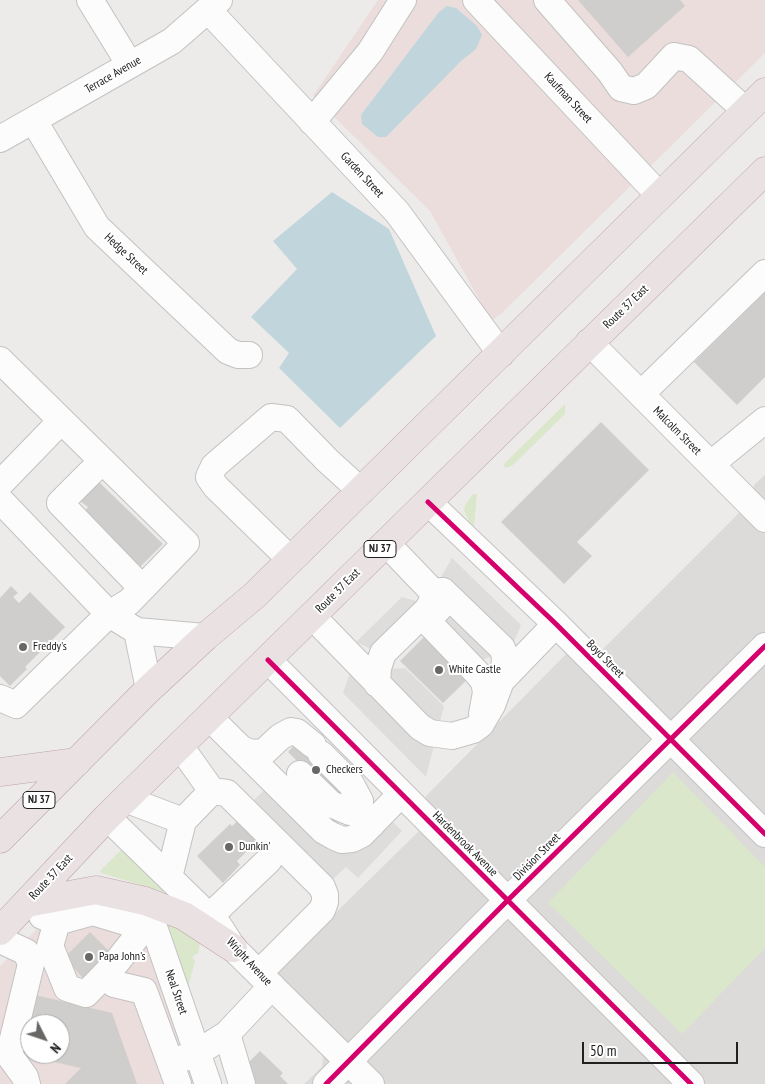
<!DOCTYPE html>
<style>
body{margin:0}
#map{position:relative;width:765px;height:1084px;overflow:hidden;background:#edebe9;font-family:"PT Sans Narrow",sans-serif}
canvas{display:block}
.north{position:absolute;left:20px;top:1014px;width:50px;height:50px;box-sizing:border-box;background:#fff;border:1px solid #a6a6a6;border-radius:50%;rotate:131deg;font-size:14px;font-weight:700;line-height:20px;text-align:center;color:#202020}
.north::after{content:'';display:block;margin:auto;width:18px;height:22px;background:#686766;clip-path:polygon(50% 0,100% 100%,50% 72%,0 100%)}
.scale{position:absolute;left:582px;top:1042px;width:156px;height:22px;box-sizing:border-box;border:2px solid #202020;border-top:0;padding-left:6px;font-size:15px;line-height:18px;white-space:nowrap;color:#202020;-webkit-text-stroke:4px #fff;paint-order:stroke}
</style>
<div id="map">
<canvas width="765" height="1084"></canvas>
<div class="north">N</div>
<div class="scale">50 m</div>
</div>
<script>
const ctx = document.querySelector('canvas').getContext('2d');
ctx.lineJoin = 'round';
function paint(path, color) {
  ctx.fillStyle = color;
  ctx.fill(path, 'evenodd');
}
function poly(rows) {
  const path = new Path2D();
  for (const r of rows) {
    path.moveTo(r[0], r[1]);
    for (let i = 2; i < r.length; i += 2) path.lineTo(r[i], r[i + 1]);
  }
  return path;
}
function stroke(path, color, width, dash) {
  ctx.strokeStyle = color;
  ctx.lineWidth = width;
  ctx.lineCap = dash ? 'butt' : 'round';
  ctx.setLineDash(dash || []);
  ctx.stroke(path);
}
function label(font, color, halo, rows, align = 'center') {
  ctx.font = font + ' "PT Sans Narrow",sans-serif';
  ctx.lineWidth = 4;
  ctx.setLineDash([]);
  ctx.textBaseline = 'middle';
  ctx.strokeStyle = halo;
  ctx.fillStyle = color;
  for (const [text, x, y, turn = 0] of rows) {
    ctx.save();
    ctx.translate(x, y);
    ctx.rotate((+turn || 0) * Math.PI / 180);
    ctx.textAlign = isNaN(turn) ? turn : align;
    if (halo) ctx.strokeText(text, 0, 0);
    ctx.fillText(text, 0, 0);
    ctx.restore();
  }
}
paint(poly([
 [765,475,765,1084,304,1084,322,1067,323,1059,320,1048,259,988,420,830,426,796,567,653,602,650,744,508,755,484]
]), '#dcdbda');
paint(poly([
 [378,0,765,0,765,53,502,313,491,321,430,211,313,96],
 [140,920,200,1084,0,1084,0,966,41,925],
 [30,1024,60,1024,60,1054,30,1054]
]), '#eadddc');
paint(poly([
 [565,404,565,414,513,465,506,468,503,465],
 [473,494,477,494,474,526,469,521,464,510,465,505],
 [673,772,765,867,765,948,682,1034,548,903],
 [123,848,166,889,164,892,101,873,100,871],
 [171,918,201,939,198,953,192,957,195,961,188,987,165,924]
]), '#dae7cb');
paint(poly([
 [452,558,521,625,512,647,478,662,434,624,394,660,392,665,394,669,405,668,444,706,426,777,343,693,351,670,372,659,373,650,356,642,402,597,423,603,428,600],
 [266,788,337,827,347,830,391,820,402,831,358,878,346,867,333,879,254,800]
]), '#dedddc');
paint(poly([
 [447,6,456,8,477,26,482,35,476,49,461,61,386,137,378,137,362,124,361,115,439,12],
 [332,192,389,229,436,336,340,428,279,368,289,353,251,317,297,269,273,241]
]), '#c0d6dc');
paint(poly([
 [578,0,680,0,685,6,628,57],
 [765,292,765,377,737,405,694,362],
 [601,422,649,470,577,542,592,556,564,584,501,522],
 [99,482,163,544,137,570,82,514,88,507,80,501],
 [11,586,18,593,13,597,19,603,30,592,65,627,25,667,27,669,10,686,0,676,0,598],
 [430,631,473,674,443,703,400,661],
 [298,741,344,787,334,798,287,770,297,761,288,752],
 [242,817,261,837,237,861,240,865,223,883,197,856,230,824,232,826],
 [90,932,114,956,87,982,64,958],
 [31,994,112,1013,137,1084,65,1084,81,1068,18,1054],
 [30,1024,60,1024,60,1054,30,1054],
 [260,1051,283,1073,280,1076,288,1084,252,1084,246,1065]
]), '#d0cecc');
const minor = poly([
 [90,0,130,65],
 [476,0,660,196],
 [547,0,610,72,621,88,634,91,646,86,674,56,689,59,746,111],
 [208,10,397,212,501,354],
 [34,121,97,227,228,351,238,355,249,355],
 [312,122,370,52,403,0],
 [0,139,172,41,219,0],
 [589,342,765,519],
 [0,360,186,543,129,602,109,614,137,631,205,637],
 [641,394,765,273],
 [102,461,60,503,142,588],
 [711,464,765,420],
 [0,484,61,421],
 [0,500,109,614,16,705,0,698],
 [428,502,556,624,765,834],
 [291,560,216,487,209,477,214,466,271,417,287,419,328,461,361,491],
 [433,592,442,605,430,618,430,624,479,675,484,682,486,692,482,714],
 [313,617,420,727,430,733,452,736,473,730,481,724,492,705,504,673,505,656,502,648,443,591,433,592,386,543],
 [137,631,149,689],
 [268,660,691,1084],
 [501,681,556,624],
 [377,684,378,668,383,653,428,609,434,597],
 [209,717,324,831,333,836,342,840,352,839,362,834,401,794],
 [242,749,251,753,264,752,280,737,291,731,297,732,313,745],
 [321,754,351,784,360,801,359,811,372,824],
 [300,774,331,804,350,812,359,811],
 [212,791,227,793,322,887,325,895,325,902,322,910,259,973],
 [125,799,183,821,212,791,180,746],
 [107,817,219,926,233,948,371,1084],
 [169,877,183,821],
 [145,901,208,1084],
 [42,916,57,922,93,912,126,922,142,930],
 [209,917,269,860],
 [57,922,50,946,67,988,86,994,116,963,142,930,154,927],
 [0,940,26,952,31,964,9,1055,25,1077,27,1084],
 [114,984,144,991,178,1084],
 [227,1034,272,986],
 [181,1059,197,1053,227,1034,242,1084],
 [326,1084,508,900,765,646]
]);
const highway = poly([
 [0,772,77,762],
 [0,839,149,689,205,637,255,595,765,92],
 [27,903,96,890,145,901,184,916,233,948],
 [0,931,107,817,765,171]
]);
stroke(minor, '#c3c2c1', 28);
stroke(highway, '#bfa3ab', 29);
stroke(minor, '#fcfcfc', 26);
stroke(highway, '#e9e1e2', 28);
stroke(poly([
 [428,502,556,624,765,834],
 [268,660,691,1084],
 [326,1084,508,900,765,646]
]), '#d6006c', 5);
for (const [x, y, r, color] of [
 [23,647,5,"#686766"],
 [439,670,5,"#686766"],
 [316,770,5,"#686766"],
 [229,847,5,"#686766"],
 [89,957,5,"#686766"]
]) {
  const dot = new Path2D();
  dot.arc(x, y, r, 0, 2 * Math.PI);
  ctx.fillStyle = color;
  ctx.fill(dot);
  stroke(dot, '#fff', 2);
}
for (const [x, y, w] of [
 [380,549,32],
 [39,800,32]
]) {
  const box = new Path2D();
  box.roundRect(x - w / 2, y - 8.5, w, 17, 4);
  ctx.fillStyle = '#fff';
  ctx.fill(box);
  stroke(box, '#202020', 1);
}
label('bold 11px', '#202020', null, [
 ["NJ 37",380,549],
 ["NJ 37",39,800]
]);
label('12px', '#202020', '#fff', [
 ["Terrace Avenue",113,75,-30],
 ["Kaufman Street",568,98,47],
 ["Garden Street",362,175,47],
 ["Hedge Street",126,254,43],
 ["Route 37 East",626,307,-44],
 ["Malcolm Street",677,431,45],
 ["Route 37 East",338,591,-45],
 ["Boyd Street",605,659,45],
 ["Hardenbrook Avenue",465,844,45],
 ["Division Street",537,857,-45],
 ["Route 37 East",51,877,-47],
 ["Wright Avenue",249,962,47],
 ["Neal Street",176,992,71]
]);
label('12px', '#202020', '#fff', [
 ["Freddy's",33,647],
 ["White Castle",449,670],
 ["Checkers",326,770],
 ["Dunkin'",239,847],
 ["Papa John's",99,957]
], 'left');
</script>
